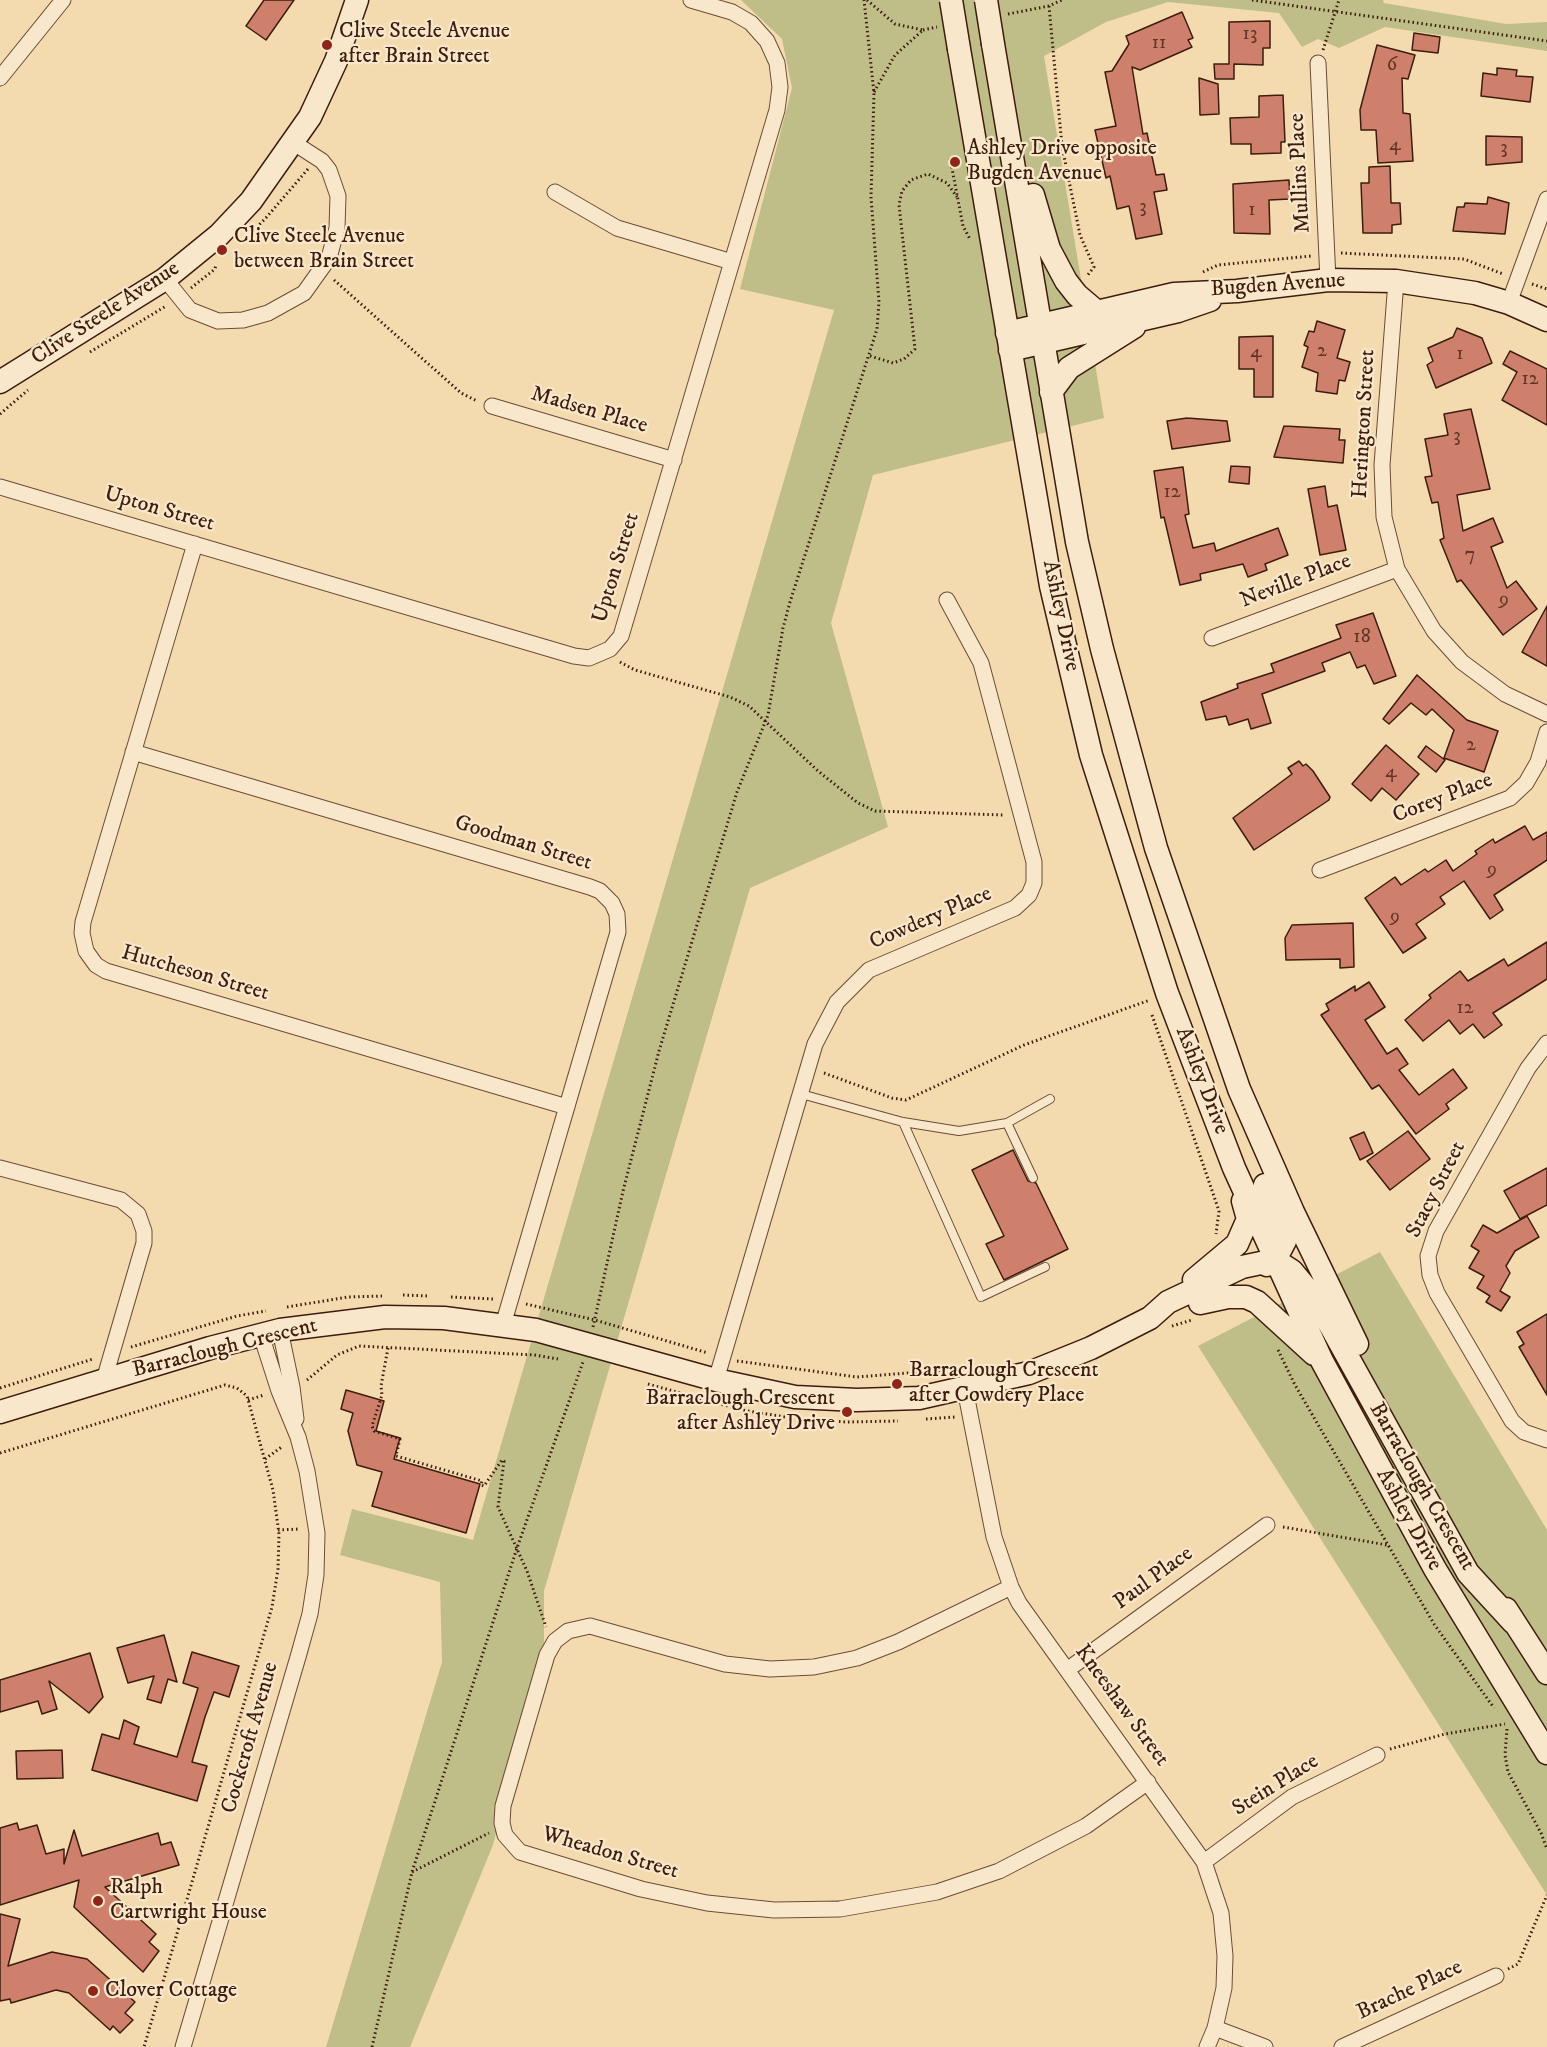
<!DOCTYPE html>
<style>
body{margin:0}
canvas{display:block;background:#f4daaf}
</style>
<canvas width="1547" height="2047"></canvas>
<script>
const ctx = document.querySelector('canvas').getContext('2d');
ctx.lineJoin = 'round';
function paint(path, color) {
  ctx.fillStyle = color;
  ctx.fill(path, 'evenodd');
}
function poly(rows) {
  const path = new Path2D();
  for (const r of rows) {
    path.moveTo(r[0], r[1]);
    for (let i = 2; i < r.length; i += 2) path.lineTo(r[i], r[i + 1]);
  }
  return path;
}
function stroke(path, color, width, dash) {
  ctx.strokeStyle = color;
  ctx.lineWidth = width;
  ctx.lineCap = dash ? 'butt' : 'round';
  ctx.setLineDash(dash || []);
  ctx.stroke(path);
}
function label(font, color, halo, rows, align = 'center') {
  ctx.font = font + ' "IM FELL DW Pica",serif';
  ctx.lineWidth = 4.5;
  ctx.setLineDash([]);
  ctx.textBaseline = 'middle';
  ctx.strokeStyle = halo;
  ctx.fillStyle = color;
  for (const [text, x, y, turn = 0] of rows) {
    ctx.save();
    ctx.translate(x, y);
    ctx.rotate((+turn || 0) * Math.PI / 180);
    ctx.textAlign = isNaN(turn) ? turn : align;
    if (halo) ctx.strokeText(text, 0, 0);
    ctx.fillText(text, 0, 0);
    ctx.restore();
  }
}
paint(poly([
 [741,0,1383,0,1384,3,1506,24,1547,22,1547,51,1385,27,1339,48,1318,39,1302,47,1279,13,1168,2,1106,22,1044,56,1104,418,873,475,831,623,888,827,750,888,544,1591,544,1643,493,1845,410,2047,326,2047,442,1662,440,1582,340,1555,352,1509,473,1540,834,310,740,289,792,88,782,39],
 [1380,1252,1547,1530,1547,1895,1198,1346]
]), '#bfbe88');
const building = poly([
 [264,0,294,0,266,40,246,26,264,0],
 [1182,12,1193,38,1188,40,1192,47,1140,70,1132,67,1143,134,1147,133,1156,175,1164,174,1167,190,1154,192,1162,234,1136,239,1129,206,1117,209,1110,176,1106,178,1095,130,1116,126,1105,72,1112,71,1129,44,1126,36,1182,12],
 [1270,21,1270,48,1263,48,1263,65,1234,64,1234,79,1215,79,1214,64,1229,64,1229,22,1270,21],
 [1414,33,1440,37,1438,53,1412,50,1414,33],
 [1377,45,1415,55,1408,79,1402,78,1403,113,1410,114,1413,161,1378,163,1376,130,1361,130,1360,110,1377,45],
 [1497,68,1517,70,1516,76,1533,77,1530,102,1481,96,1483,73,1497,75,1497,68],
 [1199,78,1218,84,1219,114,1200,115,1199,78],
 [1283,95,1285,142,1281,142,1281,153,1251,154,1251,144,1231,144,1230,118,1259,117,1259,96,1283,95],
 [1486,136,1522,137,1522,162,1486,165,1486,136],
 [1390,166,1391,203,1400,203,1401,224,1392,225,1392,233,1363,233,1361,183,1369,183,1369,167,1390,166],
 [1289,180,1290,199,1269,200,1270,234,1234,233,1233,184,1289,180],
 [1488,197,1509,203,1505,234,1453,231,1457,207,1464,207,1465,203,1487,204,1488,197],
 [1317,321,1345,330,1337,358,1350,362,1345,381,1339,380,1337,394,1316,391,1318,373,1302,367,1308,347,1304,345,1309,331,1314,332,1317,321],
 [1457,328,1482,338,1492,363,1436,388,1427,365,1433,361,1428,348,1453,337,1457,328],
 [1273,336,1273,397,1254,397,1254,369,1239,369,1239,337,1273,336],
 [1510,351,1547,369,1547,425,1502,400,1517,372,1503,364,1510,351],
 [1471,409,1490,489,1457,495,1463,531,1493,518,1503,542,1491,547,1507,588,1516,581,1537,609,1503,635,1461,580,1457,582,1440,540,1444,538,1438,502,1432,503,1425,477,1432,476,1425,439,1448,435,1444,414,1471,409],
 [1187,418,1227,421,1230,441,1172,449,1167,421,1187,418],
 [1284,426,1340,429,1339,440,1345,440,1343,463,1274,457,1284,426],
 [1231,466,1250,467,1249,484,1229,482,1231,466],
 [1183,467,1189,514,1185,515,1193,548,1214,543,1216,551,1278,528,1288,555,1265,564,1267,570,1248,577,1243,564,1200,574,1201,580,1180,585,1164,517,1161,518,1154,471,1183,467],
 [1325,486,1328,507,1337,505,1346,550,1320,555,1308,489,1325,486],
 [1547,606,1547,666,1522,652,1547,606],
 [1373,613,1396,676,1374,684,1365,665,1357,668,1350,652,1322,663,1325,671,1262,694,1271,723,1251,729,1248,719,1229,725,1226,716,1206,720,1201,702,1238,688,1237,684,1274,672,1271,664,1341,638,1336,625,1373,613],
 [1417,675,1467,720,1498,731,1484,772,1444,758,1454,730,1432,709,1426,715,1411,703,1389,724,1383,719,1417,675],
 [1386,745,1419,774,1396,800,1382,788,1371,801,1352,784,1386,745],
 [1426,746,1445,760,1436,772,1418,757,1426,746],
 [1299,761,1303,766,1306,764,1313,771,1330,797,1329,800,1254,850,1233,818,1292,774,1288,768,1299,761],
 [1525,826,1533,840,1547,832,1547,860,1494,895,1503,910,1490,919,1464,881,1440,897,1445,904,1416,924,1426,938,1403,953,1365,898,1395,877,1401,885,1425,869,1428,872,1446,860,1453,871,1477,854,1475,851,1493,839,1495,843,1525,826],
 [1353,923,1354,967,1340,968,1340,959,1286,960,1285,938,1292,925,1353,923],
 [1547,942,1547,979,1493,1013,1502,1025,1484,1038,1473,1024,1460,1034,1449,1020,1423,1041,1405,1020,1431,998,1429,995,1460,971,1468,981,1504,959,1508,966,1547,942],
 [1369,982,1385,1007,1365,1020,1387,1054,1397,1048,1408,1064,1399,1070,1419,1095,1453,1069,1467,1088,1446,1104,1449,1109,1416,1134,1379,1085,1372,1089,1321,1015,1329,1010,1326,1004,1355,986,1355,991,1369,982],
 [1408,1131,1430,1159,1390,1190,1367,1161,1408,1131],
 [1364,1132,1373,1153,1360,1160,1350,1138,1364,1132],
 [1013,1150,1028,1181,1036,1183,1068,1249,1004,1280,986,1244,1004,1236,972,1170,1013,1150],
 [1547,1168,1547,1205,1520,1219,1504,1191,1547,1168],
 [1527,1216,1539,1237,1515,1251,1506,1266,1510,1273,1500,1291,1510,1297,1501,1311,1486,1302,1490,1296,1477,1288,1484,1276,1469,1268,1479,1251,1471,1246,1483,1225,1497,1233,1527,1216],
 [1547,1314,1547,1395,1519,1347,1524,1344,1517,1332,1547,1314],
 [346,1390,384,1401,376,1431,400,1438,394,1459,480,1484,466,1533,372,1506,382,1472,357,1465,348,1431,353,1413,341,1409,346,1390],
 [164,1635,177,1682,168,1679,161,1703,147,1699,154,1676,128,1683,117,1648,164,1635],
 [192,1652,239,1666,229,1697,214,1692,205,1717,192,1762,207,1766,197,1801,92,1770,102,1734,119,1739,124,1720,139,1727,134,1744,177,1757,198,1688,183,1683,192,1652],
 [90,1653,103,1697,89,1713,49,1681,57,1709,42,1714,38,1701,0,1712,0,1680,90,1653],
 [62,1750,63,1778,17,1779,16,1751,62,1750],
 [17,1823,19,1830,37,1825,46,1854,64,1849,64,1864,74,1830,82,1856,158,1833,161,1845,171,1842,179,1865,105,1887,156,1934,149,1942,159,1951,143,1972,74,1907,79,1880,0,1905,0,1828,17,1823],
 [0,1914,20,1919,8,1966,52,1952,87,1959,135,2002,125,2013,133,2020,120,2033,113,2026,110,2030,69,1993,56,1990,11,2003,10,1999,0,2001,0,1914]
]);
paint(building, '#ce806d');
stroke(building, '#3e1c0e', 1.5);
const lane = poly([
 [801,1094,903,1122,959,1131,1007,1123,1050,1099],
 [903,1122,981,1297,1045,1267],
 [1007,1123,1033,1178]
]);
const street = poly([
 [1318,63,1328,280],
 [0,78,63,0],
 [555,192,617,228,732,262],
 [165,279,190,310,218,321,243,320,268,313,304,293,329,258,337,228,338,196,329,170,322,161,294,143],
 [1396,281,1382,465,1384,517,1397,569,1434,631,1462,662,1505,694,1547,714],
 [1509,303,1547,199],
 [492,406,674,460],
 [0,487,574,656,589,658,610,649,621,636,777,110,780,87,777,63,767,41,751,23,732,12,691,0],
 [195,544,83,922,82,933,86,951,96,965,106,971,567,1107],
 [1212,638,1397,569],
 [133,752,590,887,600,891,612,903,617,914,618,932,503,1325],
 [1320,870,1510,798,1526,783,1538,762,1547,732],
 [1547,1043,1528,1068,1436,1231,1428,1256,1430,1275,1437,1293,1512,1421,1524,1432,1547,1440],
 [0,1168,121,1200,138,1214,144,1231,144,1243,104,1380],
 [280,1330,292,1387,296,1419],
 [716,1380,815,1044,837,1002,869,970,1015,908,1029,895,1034,883,1034,862,981,663,947,600],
 [965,1389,994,1537,1011,1587,1019,1603,1204,1862,1221,1913,1225,1956,1224,1988,1215,2028,1207,2047],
 [1011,1587,898,1642,857,1658,814,1667,770,1669,725,1664,590,1626,568,1631,555,1641,547,1655,503,1806,502,1823,505,1835,520,1852,641,1889,707,1903,774,1910,840,1909,937,1892,999,1871,1086,1826,1148,1782],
 [1067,1670,1267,1525],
 [1204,1862,1292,1797,1377,1755],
 [1215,2028,1265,2047],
 [183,2047,298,1657,310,1614,316,1575,317,1533,307,1471,298,1437,279,1391,261,1335],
 [1342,2047,1496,1976]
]);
const secondary = poly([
 [993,44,1077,542,1102,649,1156,848,1239,1089,1293,1212,1357,1344],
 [959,49,1051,586,1091,755,1167,993,1234,1168,1322,1361,1435,1569,1547,1753],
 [1033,195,1049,249,1066,281,1077,295,1097,312],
 [1007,333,1174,294,1237,291,1328,280,1396,281,1475,293,1509,303,1547,320],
 [1010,350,1178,311,1210,300],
 [0,382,165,279,219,235,251,201,310,117,336,61,357,0],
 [1051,392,1069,368,1134,327],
 [1265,1185,1285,1241,1275,1260,1267,1265],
 [1194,1280,1237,1244,1248,1219,1243,1201],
 [1200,1303,1228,1297,1246,1297,1257,1302,1314,1354],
 [0,1412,210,1348,280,1330,385,1317,444,1318,536,1330,716,1380,795,1397,857,1400,919,1398,1029,1373,1091,1348,1150,1318,1168,1302,1242,1267,1275,1260,1292,1271,1316,1300,1468,1573,1513,1622],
 [1506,1609,1547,1673]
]);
stroke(lane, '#6c4c36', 10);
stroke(street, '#6c4c36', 17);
stroke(secondary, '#3e1c0e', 25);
stroke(poly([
 [867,0,895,24,923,30,895,55,874,92],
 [1252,0,1547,41],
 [1049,6,1062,146,1080,235,1094,267,1087,276],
 [1008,14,1049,6,1062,0],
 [923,30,937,27],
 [1323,50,1339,0],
 [950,158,963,226,970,239],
 [240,243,265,219,308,169],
 [1341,253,1464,259,1503,274],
 [1203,272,1218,265,1311,256],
 [334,280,461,393,477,401],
 [1532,284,1547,289],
 [191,288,215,269,216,264],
 [90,352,166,306],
 [870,356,893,363,904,359,915,349,899,205,902,191,911,180,928,174,947,183,957,197],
 [0,414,28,390],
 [620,662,635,670,730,697,749,706,818,771,858,803,875,811,1004,815],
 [1152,1015,1219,1211,1216,1234],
 [824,1073,892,1098,906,1100,1024,1045,1150,1000],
 [403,1295,430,1296],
 [451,1297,493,1299],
 [526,1304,595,1320,708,1353],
 [287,1307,348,1297,382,1296],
 [1172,1326,1192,1320],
 [593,1327,623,1191,659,1051,737,792,768,715,783,628,790,602,877,329,879,302,871,197,874,93,864,0],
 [131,1347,237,1316,266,1311],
 [388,1348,381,1386,382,1395,372,1426,374,1431,400,1439,396,1456,482,1481,481,1485,484,1486,502,1460,504,1461,498,1507,527,1571,546,1627],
 [1278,1350,1295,1385,1434,1624,1494,1708],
 [737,1361,857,1377,945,1370],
 [307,1380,337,1355,359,1346,534,1355,558,1359],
 [648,1384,742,1410,785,1417],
 [0,1388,93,1359],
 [248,1400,264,1395],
 [926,1419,955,1417],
 [812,1420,847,1422,898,1421],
 [0,1453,225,1385,237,1388,247,1396,273,1490,279,1534,278,1569,272,1607,144,2047],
 [265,1459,283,1446],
 [1283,1527,1387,1545],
 [278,1530,300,1529],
 [1507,1729,1505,1755,1508,1772,1541,1833,1547,1849],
 [1390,1749,1445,1734,1505,1724],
 [412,1872,489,1833],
 [1508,1969,1518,1964,1547,1895],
 [372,2047,412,1872,517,1548,583,1362]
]), '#3e1c0e', 3, [1.5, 3]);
stroke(lane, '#f8e7cb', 8);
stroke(street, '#f8e7cb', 15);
stroke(secondary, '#f8e7cb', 22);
const secondaryBridge = poly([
 [951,0,959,49],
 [986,0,993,44]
]);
stroke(secondaryBridge, '#3e1c0e', 25, []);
stroke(secondaryBridge, '#f8e7cb', 22);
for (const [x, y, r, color] of [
 [327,45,6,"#8f2418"],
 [955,162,6,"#8f2418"],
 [222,250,6,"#8f2418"],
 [897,1384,6,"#8f2418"],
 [847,1412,6,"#8f2418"],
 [98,1901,6,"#8f2418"],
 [93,1991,6,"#8f2418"]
]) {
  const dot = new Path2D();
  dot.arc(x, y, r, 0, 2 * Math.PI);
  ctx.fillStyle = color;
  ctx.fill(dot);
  stroke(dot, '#f8e7cb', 2);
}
label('20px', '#623526', null, [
 ["13",1250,35],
 ["11",1159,44],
 ["6",1392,66],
 ["4",1395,146],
 ["3",1504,149],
 ["3",1143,208],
 ["1",1252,211],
 ["2",1322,352],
 ["4",1256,353],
 ["1",1460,355],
 ["12",1530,380],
 ["3",1457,437],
 ["12",1172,493],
 ["7",1470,556],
 ["9",1504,601],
 ["18",1362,638],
 ["2",1471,746],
 ["4",1391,773],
 ["9",1492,871],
 ["9",1395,918],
 ["12",1465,1009]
]);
label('22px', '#3e1c0e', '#f8e7cb', [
 ["Clive Steele Avenue",339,32],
 ["after Brain Street",339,57],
 ["Ashley Drive opposite",967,149],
 ["Bugden Avenue",967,174],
 ["Clive Steele Avenue",234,237],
 ["between Brain Street",234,262],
 ["Barraclough Crescent",909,1371],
 ["after Cowdery Place",909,1396],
 ["Barraclough Crescent",835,1399,"right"],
 ["after Ashley Drive",835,1424,"right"],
 ["Ralph",110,1888],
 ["Cartwright House",110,1913],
 ["Clover Cottage",105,1991]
], 'left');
label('22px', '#3e1c0e', '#f8e7cb', [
 ["Mullins Place",1301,173,-93],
 ["Bugden Avenue",1278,286,-4],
 ["Clive Steele Avenue",106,314,-33],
 ["Madsen Place",589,411,16],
 ["Herington Street",1365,424,-87],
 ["Upton Street",159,510,16],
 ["Upton Street",617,568,-73],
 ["Neville Place",1296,582,-21],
 ["Ashley Drive",1060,616,78],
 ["Corey Place",1443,799,-21],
 ["Goodman Street",523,844,17],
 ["Cowdery Place",931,919,-23],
 ["Hutcheson Street",195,974,16],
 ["Ashley Drive",1201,1081,69],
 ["Stacy Street",1437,1190,-63],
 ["Barraclough Crescent",225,1349,-14],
 ["Barraclough Crescent",1421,1487,60],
 ["Ashley Drive",1408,1520,61],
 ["Paul Place",1154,1579,-36],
 ["Kneeshaw Street",1121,1706,54],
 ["Cockcroft Avenue",251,1738,-74],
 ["Stein Place",1276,1786,-32],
 ["Wheadon Street",610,1854,16],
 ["Brache Place",1410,1991,-25]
]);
</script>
